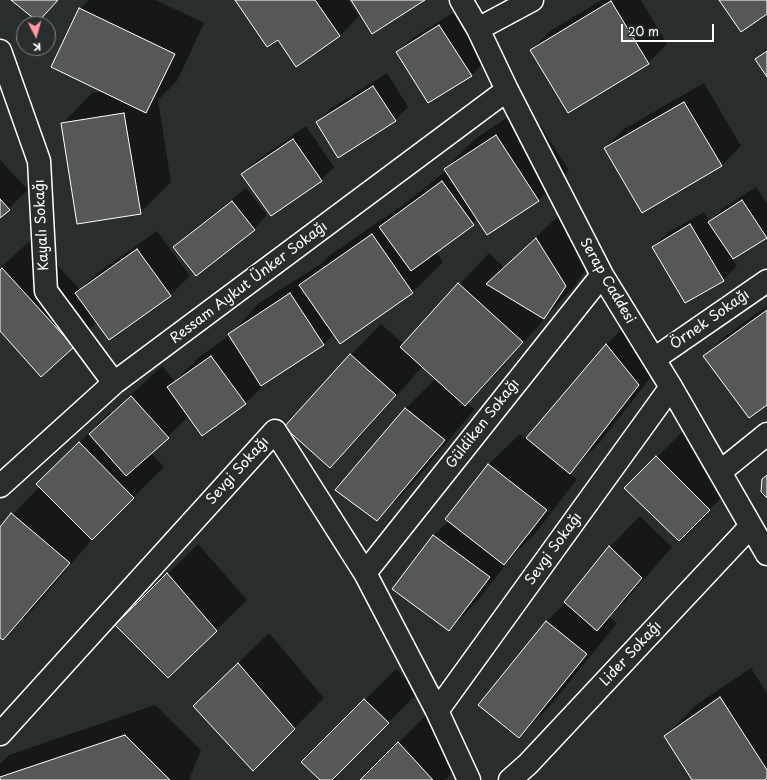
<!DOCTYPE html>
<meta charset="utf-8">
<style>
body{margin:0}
#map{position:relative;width:767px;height:780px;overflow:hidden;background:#2a2d2e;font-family:"Playpen Sans",sans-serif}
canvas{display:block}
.north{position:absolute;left:16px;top:16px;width:40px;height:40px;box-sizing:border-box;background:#2a2d2e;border:1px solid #7f8182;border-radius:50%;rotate:174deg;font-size:11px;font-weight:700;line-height:16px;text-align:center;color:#fff}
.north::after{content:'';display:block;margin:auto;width:14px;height:18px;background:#ff9aa2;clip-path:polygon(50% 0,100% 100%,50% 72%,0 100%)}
.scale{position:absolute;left:621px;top:24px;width:93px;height:18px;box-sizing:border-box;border:2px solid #fff;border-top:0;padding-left:5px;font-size:12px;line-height:14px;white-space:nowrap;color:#fff;-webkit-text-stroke:3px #2a2d2e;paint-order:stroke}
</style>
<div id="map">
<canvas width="767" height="780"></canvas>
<div class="north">K</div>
<div class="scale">20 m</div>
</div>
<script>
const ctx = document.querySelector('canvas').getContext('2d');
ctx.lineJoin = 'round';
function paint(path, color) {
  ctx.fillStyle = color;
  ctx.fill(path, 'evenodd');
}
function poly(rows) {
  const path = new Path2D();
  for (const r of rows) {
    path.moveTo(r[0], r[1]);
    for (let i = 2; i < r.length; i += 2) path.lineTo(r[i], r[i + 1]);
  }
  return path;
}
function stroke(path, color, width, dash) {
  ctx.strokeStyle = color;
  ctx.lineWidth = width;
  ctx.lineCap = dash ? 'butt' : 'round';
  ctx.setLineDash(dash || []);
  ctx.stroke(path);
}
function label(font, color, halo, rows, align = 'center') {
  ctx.font = font + ' "Playpen Sans",sans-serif';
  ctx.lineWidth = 4;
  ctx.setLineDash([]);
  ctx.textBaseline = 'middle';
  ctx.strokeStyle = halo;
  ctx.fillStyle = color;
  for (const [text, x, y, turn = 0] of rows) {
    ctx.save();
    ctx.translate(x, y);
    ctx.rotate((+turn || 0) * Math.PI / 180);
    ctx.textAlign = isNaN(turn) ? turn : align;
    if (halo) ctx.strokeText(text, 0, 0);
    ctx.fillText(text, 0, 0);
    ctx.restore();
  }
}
paint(poly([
 [89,0,156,0,204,23,177,81,158,100,171,182,140,213,62,124,92,93,104,91,80,9],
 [236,0,348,0,359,16,340,36,278,38],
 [602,0,641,0,667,44,648,63,531,50,550,31],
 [453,13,484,62,471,76,397,52,411,39],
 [767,48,767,76,756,59],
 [387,73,408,107,395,120,317,122,330,109],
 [704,83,741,146,722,165,642,211,605,148,624,129],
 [527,105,569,170,539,200,487,234,478,219,436,251,443,262,413,292,340,343,334,334,323,345,271,378,246,403,202,434,189,416,151,453,164,467,99,531,34,608,3,639,0,636,0,528,40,486,38,484,110,412,111,413,162,366,175,381,199,357,230,335,259,303,321,264,330,255,403,205,446,171,445,169,476,138],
 [306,126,334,167,321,180,243,174,256,161],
 [0,160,28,190,0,217],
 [756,187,767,204,767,236,732,259,737,266,723,280,653,247,666,234,704,212,710,222,723,208],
 [246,188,267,215,254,229,174,247,188,234],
 [567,208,596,255,574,287,552,310,496,374,467,403,475,409,408,489,377,520,405,409,436,378,423,366,361,436,330,466,286,427,351,355,381,324,404,344,489,253,504,267],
 [157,231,190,276,170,295,110,339,97,322,73,346,0,330,0,268,33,238,80,290,96,274],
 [767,306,767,404,705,356,724,337],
 [637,314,669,354,600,442,569,473,577,479,535,534,512,556,479,599,449,630,394,589,434,535,449,521,446,519,489,464,520,434,527,439,606,345],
 [687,427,740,479,679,540,626,488],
 [640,516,672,547,627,599,609,617,617,623,550,706,519,737,546,622,566,602,610,547],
 [198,544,247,600,216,630,116,625],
 [269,633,324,698,253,770,194,706],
 [751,668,767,693,767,777,763,780,693,780,665,736,696,705],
 [396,669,419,692,334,776,337,780,321,780,302,762],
 [155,705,201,750,189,780,0,780,0,764,9,755],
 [429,712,469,756,445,780,362,780]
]), '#0007');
const building = poly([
 [11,0,58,0,38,22,11,0],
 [235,0,315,0,340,36,296,67,278,40,267,47,235,0],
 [351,0,425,0,372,34,351,0],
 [719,0,767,0,767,14,741,32,719,0],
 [611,1,649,64,568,113,530,50,611,1],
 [79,8,175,54,146,113,51,67,79,8],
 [439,25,472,76,428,103,396,52,439,25],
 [767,51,767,77,755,59,767,51],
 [373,86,396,121,338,158,316,122,373,86],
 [684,102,722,166,642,213,604,148,684,102],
 [124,113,141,214,77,224,61,123,124,113],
 [496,135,539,201,487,235,444,169,496,135],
 [293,139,322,181,271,216,241,174,293,139],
 [442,181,474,225,411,271,379,227,442,181],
 [0,199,10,210,0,218,0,199],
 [742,200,767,238,733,259,708,222,742,200],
 [232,201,255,230,196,276,173,247,232,201],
 [690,224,724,281,685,303,652,247,690,224],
 [372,234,413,293,340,344,299,285,372,234],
 [536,238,566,286,544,319,486,284,536,238],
 [137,249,171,296,109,340,75,293,137,249],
 [2,268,74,347,41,377,0,331,0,270,2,268],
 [458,283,523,342,465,406,400,347,458,283],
 [290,293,324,345,261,386,228,334,290,293],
 [767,310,767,405,749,418,703,356,767,310],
 [606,344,639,385,570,474,526,438,606,344],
 [350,354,396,395,330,468,284,427,350,354],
 [211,356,246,404,202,436,167,387,211,356],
 [131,396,169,438,126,476,89,434,131,396],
 [405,408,445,440,377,521,335,490,405,408],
 [79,442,134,498,92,540,36,484,79,442],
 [656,456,710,510,679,541,624,488,656,456],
 [488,464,547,510,504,565,445,519,488,464],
 [767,475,767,498,761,492,762,479,767,475],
 [11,513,70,563,3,640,0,638,0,527,11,513],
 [433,535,490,577,449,631,392,589,433,535],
 [609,546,642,578,597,631,564,602,609,546],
 [167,573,217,631,168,678,115,625,167,573],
 [546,621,587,654,519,738,478,705,546,621],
 [238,663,295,729,253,771,193,706,238,663],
 [720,697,767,770,767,778,765,780,692,780,664,736,720,697],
 [364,699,389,723,332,780,320,780,301,762,364,699],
 [125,735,170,780,0,780,0,777,125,735],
 [398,742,433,780,360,780,398,742]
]);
paint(building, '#555758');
stroke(building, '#fff', 1);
const minor = poly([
 [461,0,478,29,507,90,602,275,671,387,767,554],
 [478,29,532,0],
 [0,51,39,161,46,291,114,383],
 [654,359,767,281],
 [720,472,767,434],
 [0,486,114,383,507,90],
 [365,573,602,275],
 [437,711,671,387],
 [0,734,275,431,365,573,437,711,469,780],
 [510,780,528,764,750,527]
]);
stroke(minor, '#fff', 25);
stroke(minor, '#2a2d2e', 22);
label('14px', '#fff', '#2a2d2e', [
 ["Kayalı Sokağı",42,225,-93],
 ["Serap Caddesi",607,281,60],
 ["Ressam Aykut Ünker Sokağı",249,283,-37],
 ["Örnek Sokağı",710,320,-35],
 ["Güldiken Sokağı",483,424,-52],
 ["Sevgi Sokağı",238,471,-48],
 ["Sevgi Sokağı",554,549,-54],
 ["Lider Sokağı",631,654,-47]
]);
</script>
